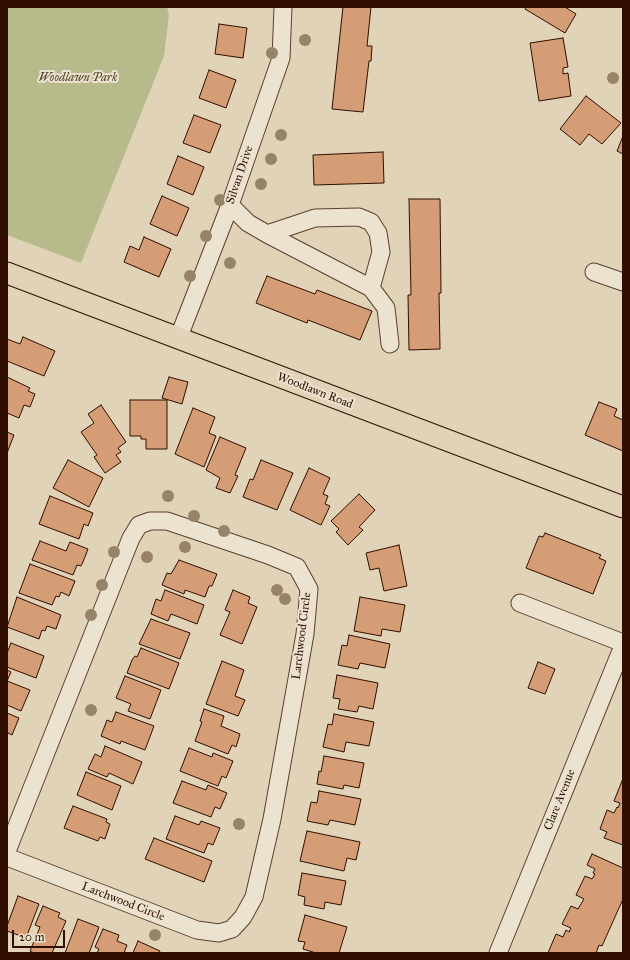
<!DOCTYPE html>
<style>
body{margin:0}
#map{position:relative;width:630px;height:960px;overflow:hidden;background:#e1d3b7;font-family:"IM FELL Great Primer",serif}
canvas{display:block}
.frame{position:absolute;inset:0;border:8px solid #2f0e00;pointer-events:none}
.scale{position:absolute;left:12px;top:930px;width:53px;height:18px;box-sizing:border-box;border:2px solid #2f0e00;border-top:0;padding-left:5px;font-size:12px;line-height:14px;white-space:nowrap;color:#2f0e00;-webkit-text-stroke:3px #ece2d0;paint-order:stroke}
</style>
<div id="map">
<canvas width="630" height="960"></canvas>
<div class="frame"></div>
<div class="scale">20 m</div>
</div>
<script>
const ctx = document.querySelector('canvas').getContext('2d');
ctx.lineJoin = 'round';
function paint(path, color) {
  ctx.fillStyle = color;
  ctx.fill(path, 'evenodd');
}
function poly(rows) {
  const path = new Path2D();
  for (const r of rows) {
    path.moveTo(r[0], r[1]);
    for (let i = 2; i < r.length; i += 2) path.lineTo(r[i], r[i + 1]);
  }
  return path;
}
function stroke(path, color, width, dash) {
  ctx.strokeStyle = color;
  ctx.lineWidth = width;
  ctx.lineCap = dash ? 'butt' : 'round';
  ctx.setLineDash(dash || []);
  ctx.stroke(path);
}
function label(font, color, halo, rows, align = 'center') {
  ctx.font = font + ' "IM FELL Great Primer",serif';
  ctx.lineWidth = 4;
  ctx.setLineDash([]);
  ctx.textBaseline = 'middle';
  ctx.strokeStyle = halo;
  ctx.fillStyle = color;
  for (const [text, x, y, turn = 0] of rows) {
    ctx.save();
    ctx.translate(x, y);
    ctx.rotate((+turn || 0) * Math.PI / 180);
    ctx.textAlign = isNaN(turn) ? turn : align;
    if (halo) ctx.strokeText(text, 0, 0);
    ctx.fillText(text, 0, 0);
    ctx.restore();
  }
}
paint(poly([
 [7,7,167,7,169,15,164,56,81,263,7,235]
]), '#b7bb8b');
const building = poly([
 [343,7,371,7,367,46,372,46,371,61,369,61,363,112,332,109,343,7],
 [526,7,565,7,576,14,565,33,525,9,526,7],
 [219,24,247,28,243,58,215,54,219,24],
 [563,38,568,67,563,68,563,74,568,73,571,96,539,101,530,43,563,38],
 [209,70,236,80,226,108,199,98,209,70],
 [586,96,621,123,602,144,589,134,580,145,560,129,586,96],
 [194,115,221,125,210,153,183,143,194,115],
 [623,136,623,154,617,151,623,136],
 [383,152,384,183,314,185,313,155,383,152],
 [178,156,204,167,193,195,167,184,178,156],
 [162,196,189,208,177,236,150,224,162,196],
 [409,199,440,199,441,293,439,293,440,349,409,350,408,295,411,295,409,199],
 [144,237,171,249,159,277,124,262,130,246,139,250,144,237],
 [267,276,315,294,317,290,372,311,360,340,308,320,307,323,256,303,267,276],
 [23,337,55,351,44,376,7,361,7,339,20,344,23,337],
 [7,377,30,388,28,391,35,394,30,407,24,405,19,418,7,413,7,377],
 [169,377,188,382,182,404,162,398,169,377],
 [130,400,167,400,167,449,146,449,146,439,141,439,141,436,130,436,130,400],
 [599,402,617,409,614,416,623,420,623,451,585,435,599,402],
 [101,405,126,442,118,448,121,452,116,455,121,462,105,473,94,457,97,455,81,432,94,423,88,414,101,405],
 [193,408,215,417,209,433,216,436,204,467,175,454,193,408],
 [7,432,14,435,7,453,7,432],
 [220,437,246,448,235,475,238,476,230,493,216,488,220,478,206,470,220,437],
 [68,460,103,478,89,507,53,488,68,460],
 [261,460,293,473,277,510,243,497,250,479,253,480,261,460],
 [309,468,330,478,323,494,328,496,325,504,330,506,321,525,290,510,309,468],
 [359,494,375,510,359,527,363,530,348,545,336,532,339,529,331,521,359,494],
 [50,496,93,513,88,526,84,524,79,539,39,524,50,496],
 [545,533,601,555,599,558,606,561,593,594,526,568,539,536,543,537,545,533],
 [40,541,66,551,70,542,88,549,83,562,81,566,77,565,73,575,32,560,40,541],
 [399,545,407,586,384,591,379,568,370,570,366,553,399,545],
 [179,560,217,574,212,586,209,586,205,597,185,590,184,594,162,585,167,573,171,574,179,560],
 [30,564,75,581,69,596,61,592,59,597,56,596,52,605,19,593,30,564],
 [165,590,204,605,197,624,171,614,168,621,151,614,156,599,161,601,165,590],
 [233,590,250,597,248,603,257,607,242,644,220,635,230,612,225,610,233,590],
 [17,597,61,615,56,629,47,626,45,631,42,630,39,639,7,627,17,597],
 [360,597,405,605,400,632,382,629,381,636,354,631,360,597],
 [151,619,190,633,180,659,139,644,151,619],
 [349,635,390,644,385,668,360,663,358,669,338,665,342,645,347,646,349,635],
 [11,643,44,656,36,678,7,667,7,653,11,643],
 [141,648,179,663,169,689,127,673,132,660,135,656,137,657,141,648],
 [222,661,244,670,235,696,245,700,238,716,206,704,222,661],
 [538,662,555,669,545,694,528,688,538,662],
 [7,670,11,672,7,681,30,690,21,711,7,705,7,670],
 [337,675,378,683,373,709,359,706,357,712,338,709,340,699,333,698,337,675],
 [125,676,161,690,150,719,128,711,131,704,116,698,125,676],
 [204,709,224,716,221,726,240,734,236,747,232,745,228,754,195,741,202,722,200,721,204,709],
 [116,712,154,726,145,750,121,741,120,744,101,736,107,720,112,722,116,712],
 [7,713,19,718,12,735,8,733,7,735,7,713],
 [334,714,374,722,369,746,346,742,344,752,323,747,328,724,332,725,334,714],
 [105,746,142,762,133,784,109,773,107,777,88,769,95,754,101,757,105,746],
 [189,748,212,757,213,753,233,761,226,778,222,776,218,786,180,771,189,748],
 [324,756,364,763,359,788,344,785,343,789,317,784,319,771,321,772,324,756],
 [86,772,121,786,112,810,77,795,86,772],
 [182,781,206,790,208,785,227,793,220,809,215,807,211,817,173,803,182,781],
 [622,781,623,781,623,845,604,838,607,832,600,829,607,810,614,813,617,807,618,808,620,803,614,801,622,781],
 [319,791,361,799,355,825,330,820,328,825,307,821,311,802,317,803,319,791],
 [73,806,107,819,106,822,110,824,105,839,100,837,98,841,64,828,73,806],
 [175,816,199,825,201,821,220,828,213,845,208,843,204,853,166,839,175,816],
 [307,831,360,842,356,860,347,858,344,871,300,861,307,831],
 [154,838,212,861,204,882,145,859,154,838],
 [592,854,623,868,623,899,602,946,599,945,596,953,548,953,556,934,563,937,566,930,569,932,571,928,562,924,571,906,578,909,584,899,576,895,585,876,592,879,595,874,593,873,595,869,587,865,592,854],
 [302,873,346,881,341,905,325,902,324,909,304,905,305,897,298,895,302,873],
 [18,896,39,904,26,938,7,931,7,926,18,896],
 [43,906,60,913,58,917,66,921,52,953,34,953,30,951,40,927,35,925,43,906],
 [305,915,347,927,339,953,316,953,303,949,305,942,298,941,305,915],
 [78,919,99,927,89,953,65,953,78,919],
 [103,929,119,935,117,941,127,945,124,953,97,953,99,949,95,947,103,929],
 [138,941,160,951,159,953,133,953,138,941]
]);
paint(building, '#d49d76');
stroke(building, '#2f0e00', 1);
const minor = poly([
 [230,205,248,223,267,234,371,288,386,308,390,344],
 [267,234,315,218,359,217,371,222,378,233,381,252,371,288],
 [594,272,623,282],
 [178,339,230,205,281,58,283,7],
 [520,603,623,643],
 [7,851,131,538,139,525,150,521,167,521,268,555,297,567,309,589,305,634,272,819,254,897,243,917,232,929,219,933,197,930,7,857],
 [498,953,623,646]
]);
const major = poly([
 [7,273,623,507]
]);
stroke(minor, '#5c3f2e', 19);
stroke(major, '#2f0e00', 23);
stroke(minor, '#ece2d0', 17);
stroke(major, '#e1d3b7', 21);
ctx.fillStyle = '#968369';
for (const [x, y] of [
 [305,40],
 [272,53],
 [613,78],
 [281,135],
 [271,159],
 [261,184],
 [220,200],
 [206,236],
 [230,263],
 [190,276],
 [168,496],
 [194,516],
 [224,531],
 [185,547],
 [114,552],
 [147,557],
 [102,585],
 [277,590],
 [285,599],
 [91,615],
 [91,710],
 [239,824],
 [155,935]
]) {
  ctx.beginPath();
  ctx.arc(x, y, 6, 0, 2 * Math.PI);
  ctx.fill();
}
label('italic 12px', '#58422a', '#ece2d0', [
 ["Woodlawn Park",78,78]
]);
label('12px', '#2f0e00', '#ece2d0', [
 ["Silvan Drive",240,175,-71],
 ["Woodlawn Road",315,391,21],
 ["Larchwood Circle",302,636,-83],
 ["Clare Avenue",560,800,-68],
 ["Larchwood Circle",123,902,21]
]);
</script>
